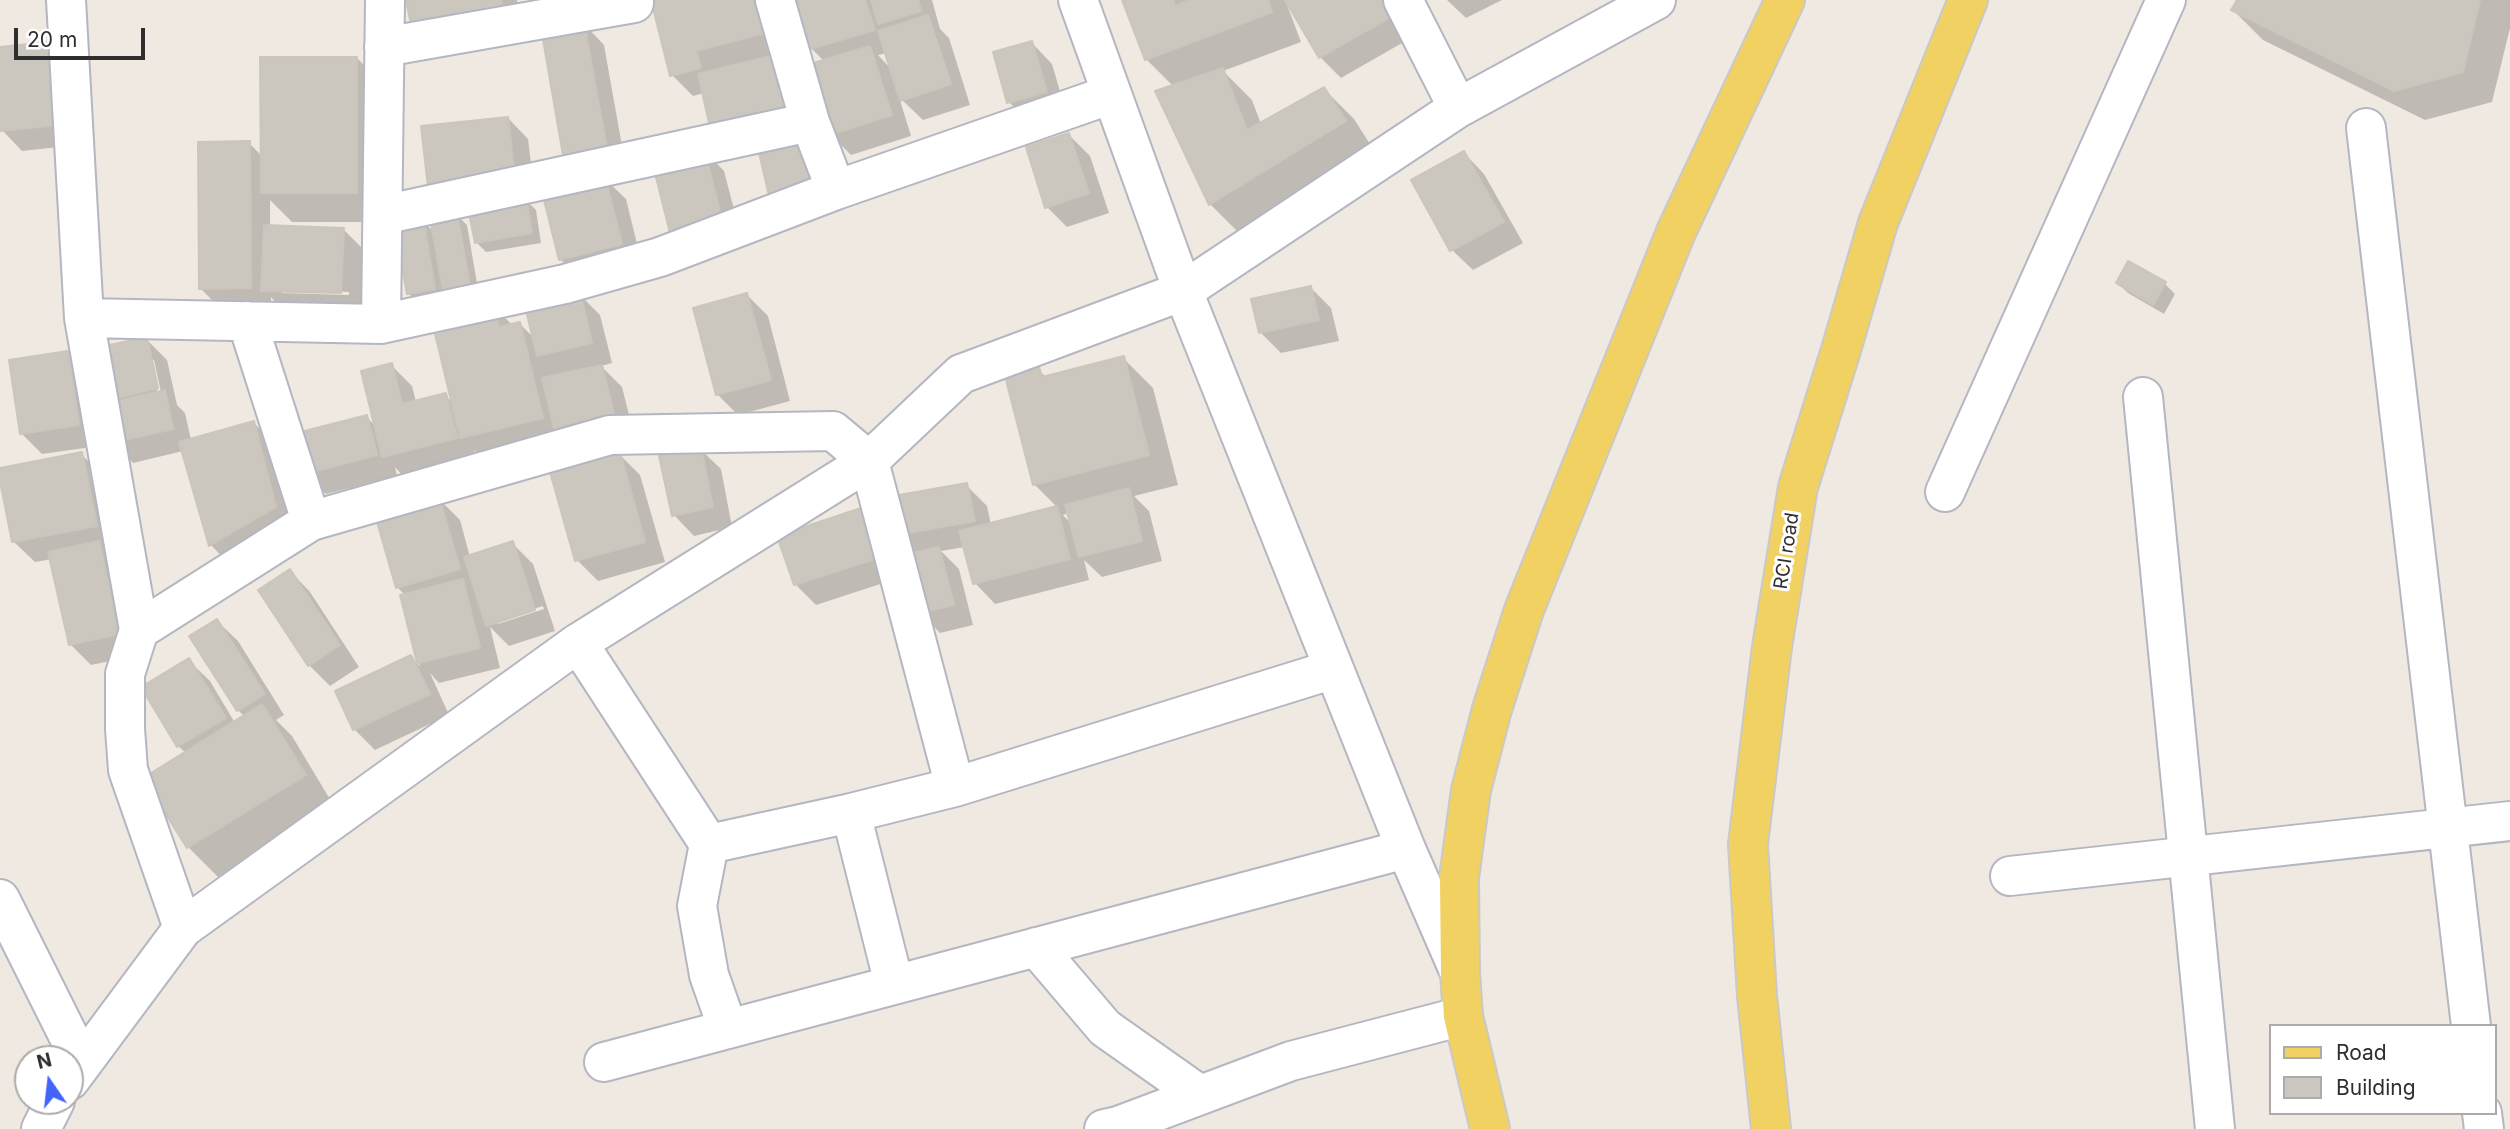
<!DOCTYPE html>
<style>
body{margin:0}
#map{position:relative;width:2510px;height:1129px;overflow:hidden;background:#efe9e1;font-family:Inter,sans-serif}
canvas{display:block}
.legend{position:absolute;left:2269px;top:1024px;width:228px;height:91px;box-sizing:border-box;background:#fff;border:2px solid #ababab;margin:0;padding:9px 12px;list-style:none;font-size:21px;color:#2e2e2e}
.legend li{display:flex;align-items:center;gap:14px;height:35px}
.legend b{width:35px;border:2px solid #ababab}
.north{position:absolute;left:14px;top:1045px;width:70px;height:70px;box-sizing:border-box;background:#fff;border:2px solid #ababab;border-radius:50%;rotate:346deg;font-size:19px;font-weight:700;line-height:28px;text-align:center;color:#2e2e2e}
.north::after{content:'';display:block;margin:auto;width:24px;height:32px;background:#4264fb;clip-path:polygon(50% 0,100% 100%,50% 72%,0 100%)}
.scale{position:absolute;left:14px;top:28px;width:131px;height:32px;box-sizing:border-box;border:4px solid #2e2e2e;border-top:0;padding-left:9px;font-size:21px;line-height:24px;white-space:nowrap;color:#2e2e2e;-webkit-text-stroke:5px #fff;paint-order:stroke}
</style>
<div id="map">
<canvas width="2510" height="1129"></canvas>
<ul class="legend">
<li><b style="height:9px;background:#f2d163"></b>Road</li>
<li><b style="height:19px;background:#cbc7bf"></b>Building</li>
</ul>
<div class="north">N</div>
<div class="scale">20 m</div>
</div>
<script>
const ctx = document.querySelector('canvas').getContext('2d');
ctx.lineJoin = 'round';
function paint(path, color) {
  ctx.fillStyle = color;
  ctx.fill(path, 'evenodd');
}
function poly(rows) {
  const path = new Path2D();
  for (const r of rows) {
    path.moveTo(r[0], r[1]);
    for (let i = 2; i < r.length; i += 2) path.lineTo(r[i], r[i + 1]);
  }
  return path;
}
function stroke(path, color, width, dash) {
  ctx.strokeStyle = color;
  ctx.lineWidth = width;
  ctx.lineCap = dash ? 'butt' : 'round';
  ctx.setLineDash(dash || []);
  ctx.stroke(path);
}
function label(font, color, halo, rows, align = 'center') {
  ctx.font = font + ' Inter,sans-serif';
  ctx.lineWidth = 6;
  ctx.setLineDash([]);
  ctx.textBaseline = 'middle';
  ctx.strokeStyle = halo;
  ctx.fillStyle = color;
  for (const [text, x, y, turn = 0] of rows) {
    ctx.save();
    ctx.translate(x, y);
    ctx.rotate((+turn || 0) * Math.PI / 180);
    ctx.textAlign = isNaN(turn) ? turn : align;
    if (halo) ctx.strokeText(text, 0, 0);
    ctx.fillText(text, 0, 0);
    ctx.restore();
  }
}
paint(poly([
 [408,0,517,0,523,31],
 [653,0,771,0,825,155,760,150,704,93,693,96,672,75],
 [797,0,932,0,940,29,949,38,970,105,923,120,899,97,911,136,851,155,830,134,825,62,812,49],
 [887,53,892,70,878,55],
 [1124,0,1396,0,1416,35,1341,78,1320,57,1286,2,1301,42,1223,71,1252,100,1261,124,1324,89,1354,119,1375,152,1240,234,1210,204,1174,87,1146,59],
 [1447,0,1502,0,1466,18],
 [2239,0,2510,0,2510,28,2492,102,2425,120,2263,40,2233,10],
 [584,24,604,45,627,174,604,178,626,199,642,264,581,279,560,259,588,183],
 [1032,43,1052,64,1066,112,1030,123,1009,102],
 [47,44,68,64,77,145,22,151,2,130,0,49],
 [357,58,387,88,386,222,292,222,270,200,270,227,343,229,364,250,361,313,284,311,271,297,271,308,221,309,200,288,249,143,262,156],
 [282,289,349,292,349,295,282,293],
 [508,118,528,139,535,198,525,199,536,210,541,243,486,252,476,242,470,209],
 [1069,135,1090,156,1109,213,1067,227,1047,207],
 [704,150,724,171,742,240,692,252],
 [1464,153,1484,174,1523,243,1473,270,1452,250],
 [457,215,467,225,477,283,451,287,455,299,442,286,444,299,418,303,408,293,422,220,435,233],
 [2129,264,2165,284,2175,294,2164,314,2128,293,2118,283],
 [1311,288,1331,308,1339,341,1281,353,1260,332],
 [579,294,600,315,612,363,601,366,622,387,634,435,491,467,474,450,477,459,404,477,395,467,397,476,326,494,305,473,367,417,376,427,391,365,412,386,416,402,445,395,453,403,493,305,513,326,520,324,535,339],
 [747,295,768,316,790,401,738,415,717,394],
 [146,339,167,360,177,405,185,413,191,440,253,422,274,443,296,527,231,566,211,545,183,451,133,463,112,442,113,398],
 [150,360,154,360,162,397,159,397],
 [68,353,88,374,99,446,42,454,21,433],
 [1123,358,1153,388,1178,485,1134,496,1149,511,1162,561,1102,577,1084,560,1089,580,995,604,975,583,965,547,941,551,959,569,973,625,940,633,920,612,911,574,816,605,795,584,966,485,987,506,991,525,1058,508,1034,484,1038,369,1047,378],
 [1069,513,1072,525,1063,515],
 [895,532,917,554,903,557],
 [700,449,721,469,732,527,694,536,674,515],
 [81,454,102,475,117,546,104,549,119,564,139,655,91,665,70,644,52,559,35,562,14,542,0,472,0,470],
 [619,454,640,475,665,562,598,581,577,560],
 [439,499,460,520,470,557,512,543,533,564,555,631,509,646,490,627,500,668,439,683,430,673,449,715,375,750,354,729,410,657,420,666,402,596,405,595,397,587],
 [543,606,544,609,498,624,498,620],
 [290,571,310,592,359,667,330,686,309,665],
 [217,621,238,641,284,715,276,720,292,736,334,806,218,877,188,847,186,753,178,746,189,661,210,681,235,723,245,717,238,710]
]), '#0003');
const building = poly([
 [406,0,501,0,503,11,412,30,406,0],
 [651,0,757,0,765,33,696,51,701,68,670,76,651,0],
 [795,0,865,0,875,30,810,49,795,0],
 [871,0,918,0,921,11,878,24,871,0],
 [1122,0,1173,0,1175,6,1190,0,1268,0,1272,12,1145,60,1122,0],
 [1285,0,1388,0,1396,14,1319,58,1285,0],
 [2237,0,2480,0,2463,72,2394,91,2231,10,2237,0],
 [928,15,951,84,900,101,878,31,928,15],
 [584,23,608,154,564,161,541,28,584,23],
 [1032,41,1047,92,1007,103,993,52,1032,41],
 [48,42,57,125,0,131,0,47,48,42],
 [870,46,892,115,829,135,807,65,870,46],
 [779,54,794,117,712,136,698,74,779,54],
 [260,57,357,57,357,193,261,193,260,57],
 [1223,68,1247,130,1324,87,1346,121,1209,205,1155,91,1223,68],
 [508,117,515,178,428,187,421,126,508,117],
 [805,133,817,184,769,196,757,144,805,133],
 [1069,133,1089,193,1045,208,1026,147,1069,133],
 [250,141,251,288,199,289,198,142,250,141],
 [704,148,722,220,670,233,652,161,704,148],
 [1464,151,1504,222,1450,251,1411,180,1464,151],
 [605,177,622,244,559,260,542,192,605,177],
 [526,198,532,233,475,243,468,208,526,198],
 [457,213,470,286,443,290,430,217,457,213],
 [423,218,435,289,407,294,394,223,423,218],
 [264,225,344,228,341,293,261,291,264,225],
 [2128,261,2166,282,2153,305,2116,283,2128,261],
 [1311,286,1319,320,1259,333,1251,299,1311,286],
 [580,292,592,343,537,356,525,306,580,292],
 [747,293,771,380,716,395,693,308,747,293],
 [493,303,499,327,520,322,543,418,460,438,431,317,493,303],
 [147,337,158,388,112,399,100,347,147,337],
 [68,351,79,425,20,434,9,360,68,351],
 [1124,356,1149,455,1033,485,1005,376,1039,367,1042,377,1124,356],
 [392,363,402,404,446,393,457,438,382,457,361,371,392,363],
 [602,365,614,414,554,428,542,378,602,365],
 [165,390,173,429,110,443,102,405,165,390],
 [367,415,377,455,304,474,293,434,367,415],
 [254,421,276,507,209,546,179,442,254,421],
 [701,447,713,507,672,516,659,456,701,447],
 [82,452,97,526,12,542,0,481,0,468,82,452],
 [620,452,645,542,575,561,550,472,620,452],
 [967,483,975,521,896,535,888,497,967,483],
 [1129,488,1142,541,1079,557,1065,505,1129,488],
 [439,497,460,569,396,588,375,515,439,497],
 [873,504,890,554,794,585,777,536,873,504],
 [1057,506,1070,559,973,584,959,531,1057,506],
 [99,541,119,634,69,645,48,552,99,541],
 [513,541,535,610,486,626,464,557,513,541],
 [939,547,954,605,918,613,904,555,939,547],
 [290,569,340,645,308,666,258,590,290,569],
 [463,579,480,648,417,663,400,595,463,579],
 [217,619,265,694,237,711,189,636,217,619],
 [411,655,430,694,353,730,335,691,411,655],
 [189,658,226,718,177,747,141,687,189,658],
 [262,704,306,775,187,848,143,778,262,704]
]);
paint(building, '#cbc7bf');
stroke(building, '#cbc5ba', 2);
const minor = poly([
 [66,0,84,318,139,630],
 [775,0,810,122,836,190],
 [1078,0,1183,291,1406,849,1460,973],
 [1403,0,1458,108],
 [384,47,634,3],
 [2366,128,2471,1026],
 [383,215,810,122],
 [84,318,381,324,565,284,660,257,836,190,1112,94],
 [247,321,311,521],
 [381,324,385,0],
 [2143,397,2215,1129],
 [1945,492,2166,0],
 [578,643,709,844,851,813,955,787,1334,669],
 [851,813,894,984],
 [709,844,697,906,709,975,728,1029],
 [2010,876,2510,821],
 [0,899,82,1063],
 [183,928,128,770,125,729,125,674,139,630,311,521,610,435,833,431,869,461,955,787],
 [1036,947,1105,1028,1200,1095],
 [604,1062,1406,849],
 [70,1080,183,928,578,643,869,461,961,374,1183,291,1458,108,1656,0],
 [2482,1113,2484,1129],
 [41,1129,55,1101],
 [1104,1129,1118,1126,1291,1061,1463,1016]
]);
const major = poly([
 [1490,1129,1463,1016,1460,973,1459,878,1471,790,1492,709,1524,610,1676,232,1785,0],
 [1771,1129,1757,996,1748,844,1772,647,1798,487,1841,350,1878,223,1968,0]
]);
stroke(minor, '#b4b7c1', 42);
stroke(major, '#c9c9c9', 42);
stroke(minor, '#fff', 38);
stroke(major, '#f2d163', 38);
label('19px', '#2e2e2e', '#fff', [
 ["RCI road",1787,551,-81]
]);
</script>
